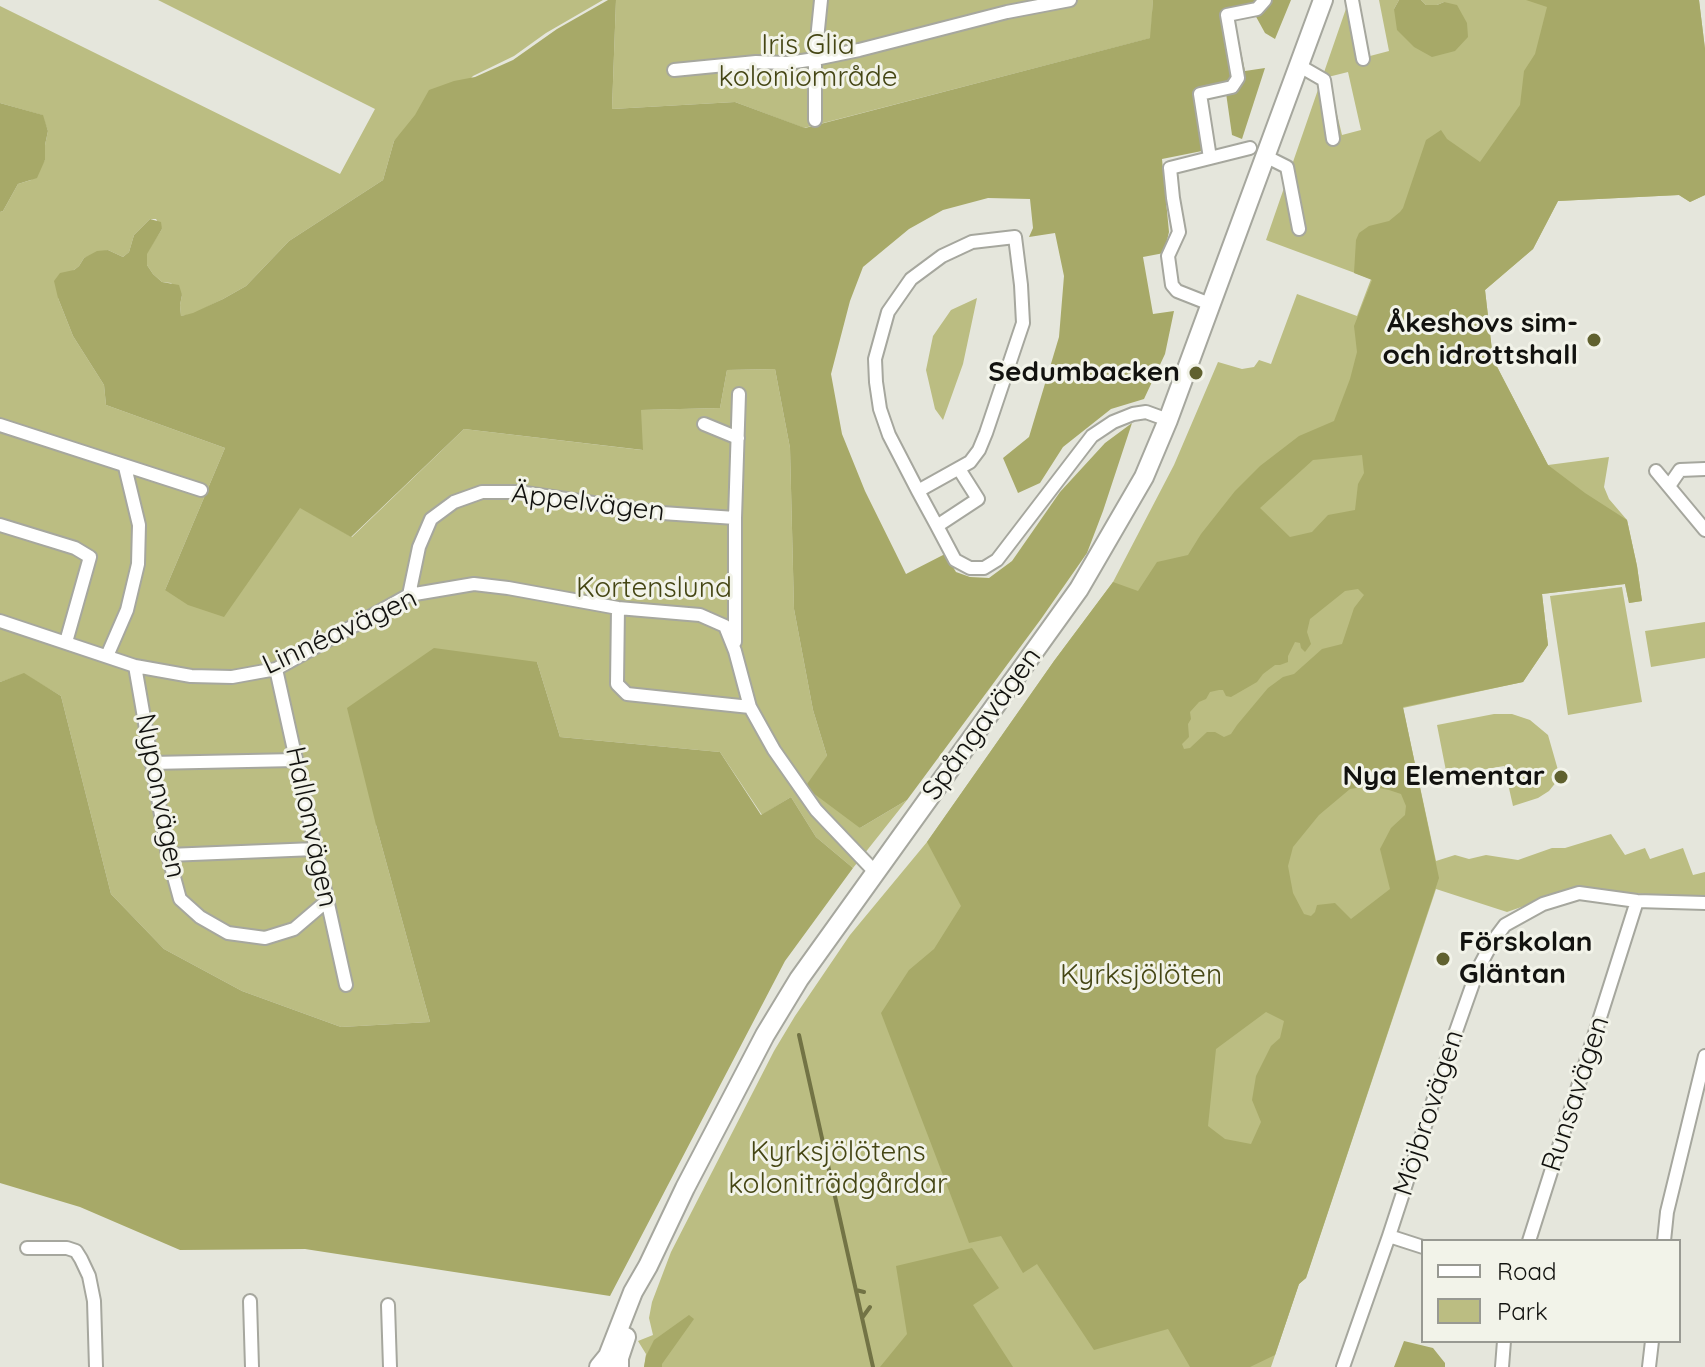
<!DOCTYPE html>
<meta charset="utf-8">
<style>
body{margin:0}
#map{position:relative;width:1705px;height:1367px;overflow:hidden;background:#e5e6dc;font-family:Quicksand,sans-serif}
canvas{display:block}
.legend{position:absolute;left:1421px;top:1239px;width:260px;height:104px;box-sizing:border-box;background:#f2f3e9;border:2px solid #989992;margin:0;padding:10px 14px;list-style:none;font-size:24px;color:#12120f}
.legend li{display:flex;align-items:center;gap:16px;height:40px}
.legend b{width:40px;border:2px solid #989992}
</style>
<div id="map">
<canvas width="1705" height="1367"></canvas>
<ul class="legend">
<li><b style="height:10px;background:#fff"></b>Road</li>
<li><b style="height:22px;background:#bbbd82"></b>Park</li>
</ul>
</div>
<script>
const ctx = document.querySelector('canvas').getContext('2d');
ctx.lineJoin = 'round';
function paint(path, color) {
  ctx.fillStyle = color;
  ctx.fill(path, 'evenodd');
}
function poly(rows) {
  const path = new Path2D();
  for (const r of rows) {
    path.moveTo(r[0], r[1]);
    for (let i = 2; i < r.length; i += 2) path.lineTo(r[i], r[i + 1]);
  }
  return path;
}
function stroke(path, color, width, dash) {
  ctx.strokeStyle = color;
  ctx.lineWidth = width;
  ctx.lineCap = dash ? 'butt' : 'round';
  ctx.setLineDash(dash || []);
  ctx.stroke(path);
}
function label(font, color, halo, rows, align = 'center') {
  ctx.font = font + ' Quicksand,sans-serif';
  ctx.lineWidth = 6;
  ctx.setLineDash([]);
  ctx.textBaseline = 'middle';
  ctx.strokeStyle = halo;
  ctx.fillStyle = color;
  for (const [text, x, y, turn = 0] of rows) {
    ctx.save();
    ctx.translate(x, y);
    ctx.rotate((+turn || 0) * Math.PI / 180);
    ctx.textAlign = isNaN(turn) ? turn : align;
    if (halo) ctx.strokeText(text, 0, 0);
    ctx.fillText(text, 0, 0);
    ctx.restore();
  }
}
paint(poly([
 [158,0,603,0,546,33,514,56,473,76,463,87,394,141,383,180,289,241,246,286,223,299,193,314,181,316,180,305,182,295,171,283,162,282,153,274,147,265,146,254,162,229,156,219,150,219,134,235,129,252,123,257,108,250,84,258,79,266,74,270,58,298,73,336,104,385,106,405,225,448,165,590,300,507,352,537,464,429,642,450,640,410,720,408,727,370,775,369,790,448,794,609,813,710,827,756,860,828,907,800,853,868,816,837,791,797,762,815,720,752,560,737,537,662,376,825,430,1022,341,1027,242,991,164,949,111,894,61,696,24,674,0,682,0,212,3,211,18,184,31,180,45,160,45,145,48,131,42,115,0,103,0,6,340,174,375,109],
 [616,0,1153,0,1151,38,804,128,735,102,612,109],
 [1349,0,1358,0,1370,56,1389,51,1379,0,1399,0,1394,9,1443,14,1444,2,1437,5,1426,5,1421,0,1699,0,1705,49,1705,195,1690,202,1679,195,1558,201,1533,249,1485,290,1493,359,1548,465,1609,457,1604,487,1609,499,1627,520,1637,566,1642,601,1629,603,1625,584,1542,594,1548,645,1523,682,1403,708,1436,861,1455,855,1469,859,1486,855,1518,860,1552,848,1565,848,1611,834,1625,855,1645,848,1650,859,1683,848,1693,875,1705,872,1705,897,1584,891,1556,895,1507,912,1436,889,1306,1278,1299,1284,1271,1367,644,1367,646,1354,638,1341,653,1335,649,1318,652,1302,671,1252,774,1051,795,1016,850,935,927,842,1054,661,1113,582,1174,465,1218,362,1242,369,1254,367,1259,360,1271,364,1297,294,1357,316,1371,279,1266,240],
 [1348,72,1361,130,1342,135,1328,77],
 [977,298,963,364,943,420,935,409,926,370,933,336,951,310],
 [1622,587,1642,702,1568,715,1550,596],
 [1705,622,1705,658,1651,667,1645,631],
 [1494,714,1512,714,1530,720,1548,735,1558,770,1557,781,1549,791,1538,798,1513,806,1504,766,1447,776,1437,725]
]), '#bbbd82');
paint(poly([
 [608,0,616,0,612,109,735,102,805,128,1150,38,1153,0,1291,0,1275,39,1265,33,1254,13,1234,17,1245,71,1265,68,1242,139,1232,135,1226,93,1205,96,1212,149,1162,159,1169,232,1164,253,1143,257,1153,314,1174,311,1165,354,1144,399,1111,409,1063,447,1040,483,1018,493,1003,458,1029,437,1059,337,1064,276,1055,233,1029,237,1033,228,1030,199,988,198,943,210,909,229,863,267,850,301,831,374,842,434,865,491,906,574,945,554,956,572,970,577,989,578,1012,561,1060,492,1105,443,1132,423,1103,511,1087,553,1041,619,907,800,860,828,805,787,827,756,813,710,794,609,790,448,775,369,727,370,720,408,641,410,643,450,464,429,351,537,300,508,224,617,188,605,165,590,225,448,106,405,104,385,73,336,58,298,54,281,60,273,74,270,79,266,84,258,97,251,108,250,123,257,129,252,134,235,150,219,161,222,162,229,147,254,147,265,153,274,162,282,179,285,182,295,180,305,181,316,193,313,223,299,246,286,289,241,383,180,394,141,415,115,429,90,454,81,475,77,513,60,557,29],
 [1399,0,1421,0,1426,5,1437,5,1444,2,1457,5,1467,23,1468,37,1455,51,1432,57,1414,47,1397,30,1394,9],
 [1526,0,1699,0,1705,49,1705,195,1690,202,1679,195,1558,201,1533,249,1485,290,1493,359,1548,465,1585,493,1627,520,1637,566,1642,601,1629,603,1625,584,1542,594,1548,645,1523,682,1403,707,1439,878,1306,1278,1299,1284,1275,1355,1250,1367,1190,1367,1168,1329,1094,1350,1037,1264,1023,1273,1001,1236,969,1243,881,1013,909,970,934,949,961,906,927,842,1054,661,1113,582,1138,591,1157,562,1188,555,1201,534,1235,491,1260,466,1299,436,1334,421,1350,379,1357,352,1354,326,1372,280,1354,273,1356,240,1359,233,1369,226,1389,221,1400,212,1403,208,1426,140,1441,130,1447,139,1480,162,1520,105,1524,71,1535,54,1547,7],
 [1362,455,1364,473,1358,484,1355,510,1328,515,1312,532,1290,537,1260,508,1313,460],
 [1358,589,1364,595,1354,608,1342,644,1322,649,1294,674,1283,677,1268,688,1237,725,1231,734,1224,737,1215,732,1207,732,1190,748,1184,749,1182,744,1189,737,1188,724,1191,719,1190,712,1199,702,1206,699,1210,692,1219,690,1223,690,1226,696,1231,697,1257,682,1263,674,1275,665,1280,665,1288,662,1288,656,1295,642,1300,643,1301,648,1305,652,1311,644,1307,632,1310,619,1345,591],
 [1369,786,1389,790,1401,794,1406,806,1405,815,1391,828,1380,849,1390,889,1351,919,1335,903,1317,905,1315,912,1311,916,1304,914,1293,893,1288,866,1293,847,1319,815,1350,789],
 [1266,1012,1284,1021,1280,1038,1271,1046,1256,1076,1252,1100,1261,1122,1251,1144,1225,1139,1208,1126,1216,1049],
 [0,103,43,115,48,131,45,145,45,160,37,178,18,184,3,211,0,212],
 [434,648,537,662,560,737,720,752,761,815,791,797,816,837,853,868,785,961,610,1296,305,1249,180,1250,80,1207,0,1183,0,682,24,673,61,696,111,894,164,949,242,991,341,1027,430,1022,376,825,347,708],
 [972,1248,999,1288,973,1305,1013,1367,880,1367,907,1334,896,1266],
 [689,1315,694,1319,662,1364,662,1367,644,1367,646,1356,654,1340],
 [1404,1341,1433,1348,1445,1363,1445,1367,1394,1367]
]), '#a7a968');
stroke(poly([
 [799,1035,873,1367],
 [856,1290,864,1292],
 [862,1318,870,1307]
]), '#727345', 4);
const street = poly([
 [1352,0,1363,59],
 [1298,65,1324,80,1333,139],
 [674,70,756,62,788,63,815,59,859,50,1007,12,1070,0],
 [815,120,815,59,821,0],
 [1265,156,1287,167,1299,229],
 [1210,158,1200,94,1232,87,1238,78,1227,15,1257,9,1265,0],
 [1210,304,1177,291,1172,285,1168,256,1179,232,1173,198,1170,168,1250,148],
 [704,424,738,438],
 [0,425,201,490],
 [1656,471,1705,530],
 [1669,486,1680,470,1705,469],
 [918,491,970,462,979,450,986,433,1023,323,1021,285,1015,237,972,242,942,256,911,279,888,312,875,359,876,382,880,409,889,435,918,491,937,526,978,499,959,469],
 [0,525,75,548,90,557,66,642],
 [937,526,955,560,970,568,984,568,997,560,1092,436,1113,422,1133,414,1146,412,1168,420],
 [409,595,419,547,431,519,454,502,482,492,518,492,662,513,735,518],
 [618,608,617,684,627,694,750,707],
 [0,621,135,666,191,676,232,677,276,669,409,595,474,584,508,588,618,608,700,615,725,626,735,651,750,707,774,750,816,810,876,873],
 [735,642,735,518,739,394],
 [107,656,127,610,138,564,139,525,125,467],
 [135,666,168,855,180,899,200,917,228,933,265,938,294,929,328,900],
 [276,669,346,985],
 [151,763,296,760],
 [168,855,315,849],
 [1389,1236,1423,1247],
 [1529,1241,1637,901],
 [1664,1241,1667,1212,1705,1056],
 [27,1248,67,1248,76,1251,81,1259,89,1276,94,1301,96,1367],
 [250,1301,252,1367],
 [388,1305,390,1367],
 [1343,1367,1389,1236,1455,1034,1478,969,1493,941,1505,925,1543,904,1579,893,1637,901,1705,903],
 [1502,1367,1504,1341],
 [1649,1367,1652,1341]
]);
const secondary = poly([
 [599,1367,608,1356,633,1292,648,1266,685,1188,765,1035,799,979,1079,589,1144,477,1168,420,1323,0],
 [619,1367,619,1358,626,1337]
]);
stroke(street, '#a6a79e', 16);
stroke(secondary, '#a6a79e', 22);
stroke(street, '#fff', 12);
stroke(secondary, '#fff', 18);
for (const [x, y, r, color] of [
 [1594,340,8,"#60612f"],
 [1196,373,8,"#60612f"],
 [1561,777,8,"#60612f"],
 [1443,959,8,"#60612f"]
]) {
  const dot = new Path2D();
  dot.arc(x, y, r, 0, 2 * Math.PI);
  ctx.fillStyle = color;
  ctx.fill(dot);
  stroke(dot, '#f2f3e9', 3);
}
label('28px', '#454614', '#f2f3e9', [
 ["Iris Glia",808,46],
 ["koloniområde",808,78],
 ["Kortenslund",654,589],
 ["Kyrksjölöten",1141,976],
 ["Kyrksjölötens",838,1153],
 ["koloniträdgårdar",838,1185]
]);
label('bold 28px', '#12120f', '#f2f3e9', [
 ["Åkeshovs sim-",1578,324],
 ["och idrottshall",1578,356],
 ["Sedumbacken",1180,373],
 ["Nya Elementar",1545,777],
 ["Förskolan",1459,943,"left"],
 ["Gläntan",1459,975,"left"]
], 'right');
label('28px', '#12120f', '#f2f3e9', [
 ["Äppelvägen",588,503,7],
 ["Linnéavägen",340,632,-25],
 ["Spångavägen",982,724,-54],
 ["Nyponvägen",160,796,79],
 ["Hallonvägen",311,827,78],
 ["Runsavägen",1576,1094,-72],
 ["Möjbrovägen",1429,1113,-72]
]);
</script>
